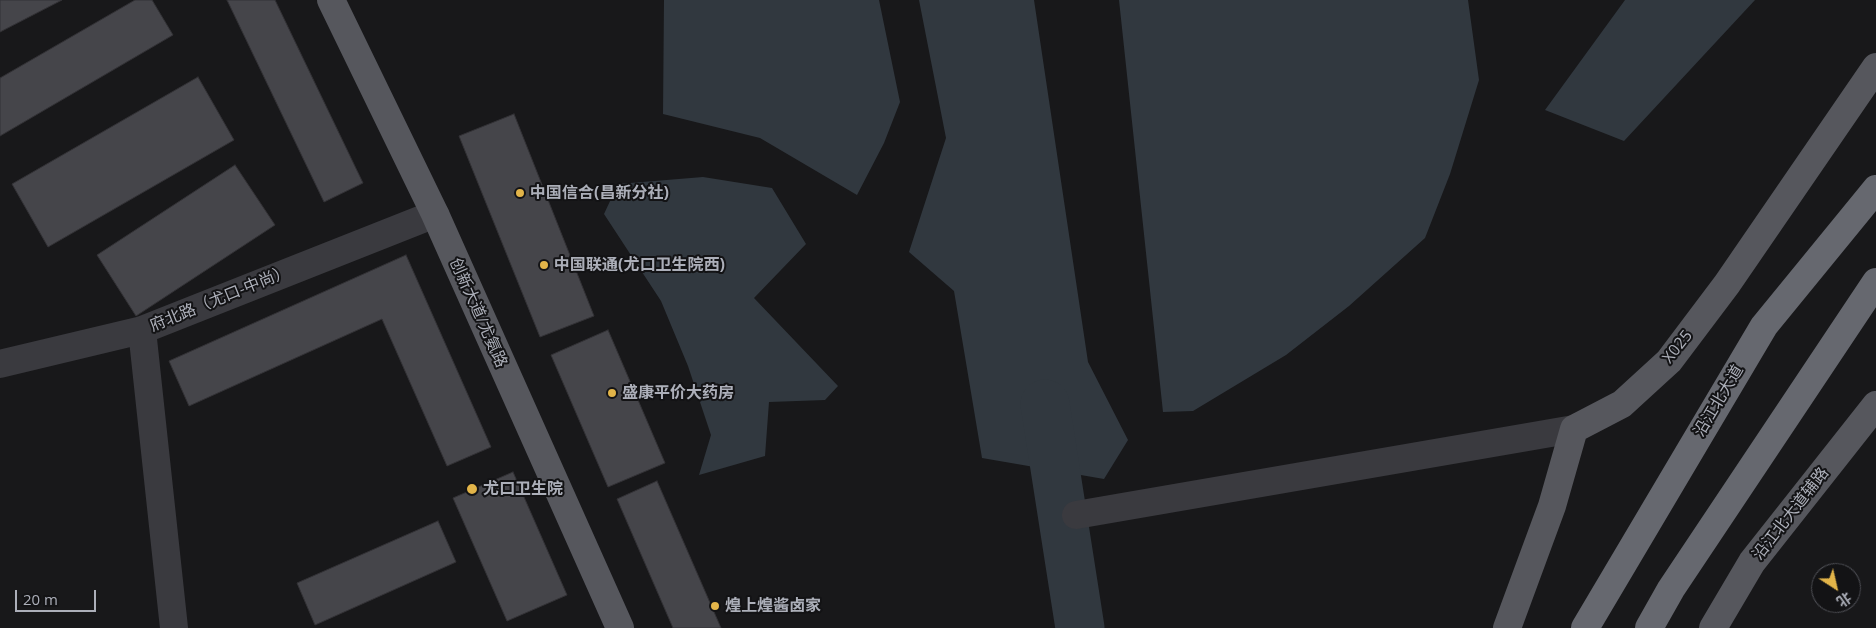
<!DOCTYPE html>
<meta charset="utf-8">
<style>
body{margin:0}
#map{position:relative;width:1876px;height:628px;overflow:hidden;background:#18181a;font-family:"Open Sans","Noto Sans SC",sans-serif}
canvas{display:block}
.north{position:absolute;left:1811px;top:563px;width:50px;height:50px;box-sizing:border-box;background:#131315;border:1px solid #505157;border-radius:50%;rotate:145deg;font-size:14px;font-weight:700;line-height:20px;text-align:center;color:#acafb9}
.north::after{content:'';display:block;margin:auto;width:18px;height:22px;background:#e2b449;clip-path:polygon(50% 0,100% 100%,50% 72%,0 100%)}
.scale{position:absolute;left:15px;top:590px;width:81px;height:22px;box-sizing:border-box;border:2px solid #acafb9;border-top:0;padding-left:6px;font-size:15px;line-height:18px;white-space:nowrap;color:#acafb9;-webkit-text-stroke:4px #131315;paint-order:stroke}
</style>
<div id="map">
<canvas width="1876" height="628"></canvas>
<div class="north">北</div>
<div class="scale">20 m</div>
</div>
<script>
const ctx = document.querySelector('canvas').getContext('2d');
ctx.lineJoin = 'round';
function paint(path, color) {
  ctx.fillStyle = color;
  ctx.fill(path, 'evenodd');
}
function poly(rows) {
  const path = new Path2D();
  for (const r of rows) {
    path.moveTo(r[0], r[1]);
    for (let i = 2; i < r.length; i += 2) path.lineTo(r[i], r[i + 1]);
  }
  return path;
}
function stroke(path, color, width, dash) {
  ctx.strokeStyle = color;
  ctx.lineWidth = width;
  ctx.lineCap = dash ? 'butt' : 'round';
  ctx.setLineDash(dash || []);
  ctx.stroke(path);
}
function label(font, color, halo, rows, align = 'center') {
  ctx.font = font + ' "Open Sans","Noto Sans SC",sans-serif';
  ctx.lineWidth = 4;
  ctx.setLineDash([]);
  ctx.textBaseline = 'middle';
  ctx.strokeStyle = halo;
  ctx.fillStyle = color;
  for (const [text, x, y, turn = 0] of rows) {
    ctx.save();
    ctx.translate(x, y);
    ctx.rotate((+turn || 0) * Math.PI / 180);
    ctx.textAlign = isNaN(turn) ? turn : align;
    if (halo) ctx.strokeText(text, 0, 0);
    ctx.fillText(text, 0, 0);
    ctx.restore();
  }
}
paint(poly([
 [664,0,879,0,900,102,884,143,857,195,760,138,663,114],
 [919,0,1034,0,1088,362,1128,440,1104,479,982,458,954,291,909,252,946,138],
 [1119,0,1468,0,1479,80,1450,174,1425,238,1349,306,1286,355,1193,411,1163,412],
 [1625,0,1755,0,1624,141,1545,110],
 [703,177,772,188,806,244,754,298,838,386,825,400,769,402,765,456,699,475,711,435,688,366,661,301,604,214,618,184]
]), '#31383f');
stroke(poly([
 [1045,404,1080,628]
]), '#31383f', 49);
const building = poly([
 [0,0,62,0,0,32,0,0],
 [135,0,152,0,173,35,0,136,0,78,135,0],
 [227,0,275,0,363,183,324,202,227,0],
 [198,77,234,140,48,247,12,184,198,77],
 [514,114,594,316,540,337,459,136,514,114],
 [235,165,275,225,136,316,97,255,235,165],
 [406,255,491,447,447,466,382,319,189,406,169,361,406,255],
 [608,330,665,463,608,487,551,355,608,330],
 [513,472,567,595,507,621,453,498,513,472],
 [657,481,721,628,673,628,617,499,657,481],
 [438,521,456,562,315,625,297,583,438,521]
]);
paint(building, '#45454a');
stroke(building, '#333236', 1);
stroke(poly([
 [142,330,174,628],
 [0,364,142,330,435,214],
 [1076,515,1574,429]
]), '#3a3a3f', 28);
stroke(poly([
 [331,0,435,214,620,628],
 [1507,628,1552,506,1574,429,1622,404,1669,361,1727,284,1876,67],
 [1713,628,1752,562,1876,405]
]), '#56575d', 28);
stroke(poly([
 [1585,628,1764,326,1876,189],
 [1649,628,1671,589,1876,282]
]), '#66686f', 28);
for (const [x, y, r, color] of [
 [520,193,5,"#e2b449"],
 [544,265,5,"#e2b449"],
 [612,393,5,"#e2b449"],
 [472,489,6,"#e2b449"],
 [715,606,5,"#e2b449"]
]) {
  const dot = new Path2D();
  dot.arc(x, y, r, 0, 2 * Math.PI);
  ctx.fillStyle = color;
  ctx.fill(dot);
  stroke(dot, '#131315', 2);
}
label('bold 16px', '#acafb9', '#131315', [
 ["中国信合(昌新分社)",530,193],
 ["中国联通(尤口卫生院西)",554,265],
 ["盛康平价大药房",622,393],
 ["尤口卫生院",483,489],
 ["煌上煌酱卤家",725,606]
], 'left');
label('16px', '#acafb9', '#131315', [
 ["府北路（尤口-中尚）",220,299,-22],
 ["创新大道/尤氨路",478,313,66],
 ["X025",1678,347,-51],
 ["沿江北大道",1719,401,-59],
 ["沿江北大道辅路",1791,514,-52]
]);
</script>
